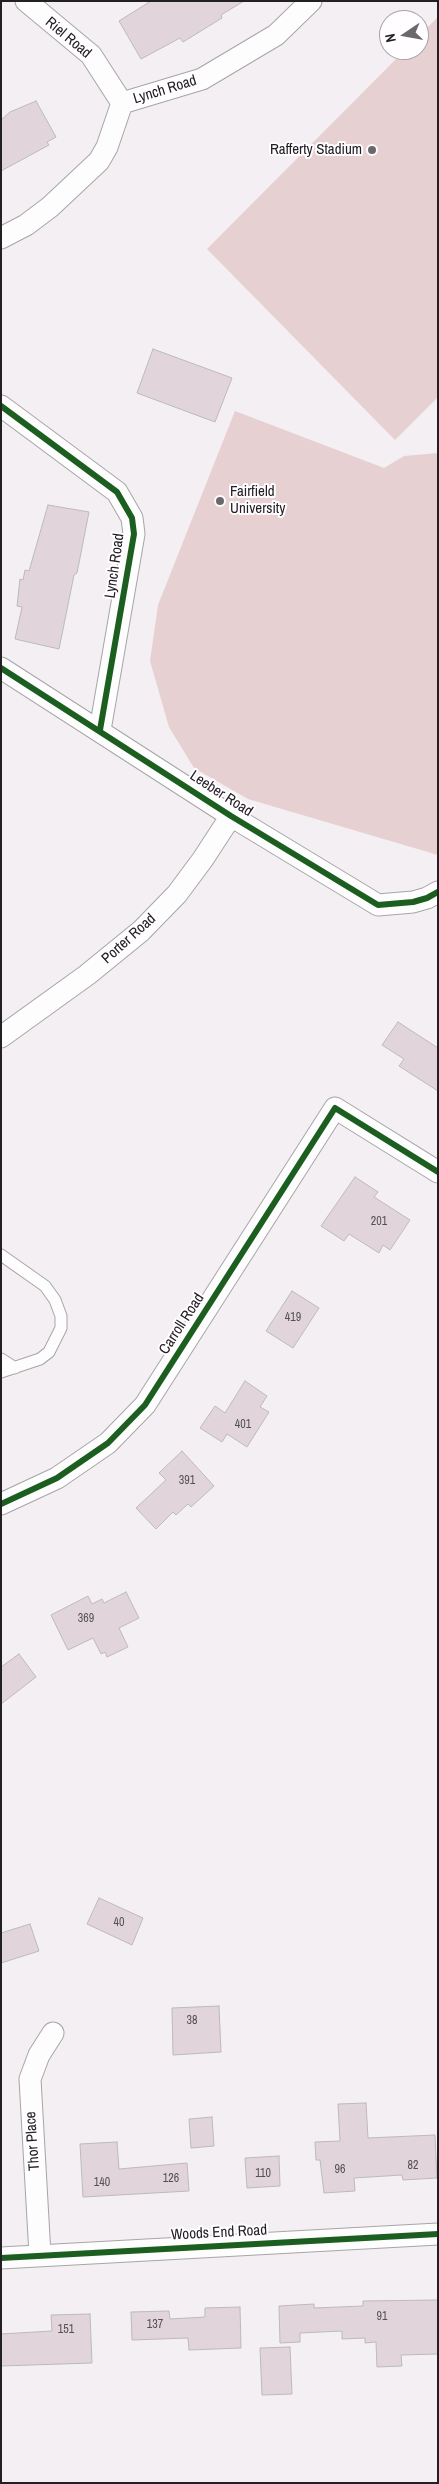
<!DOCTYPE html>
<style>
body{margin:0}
#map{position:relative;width:439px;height:2484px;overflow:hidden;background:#f3eff2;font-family:"Archivo Narrow",sans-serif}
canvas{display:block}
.frame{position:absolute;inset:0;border:2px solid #222022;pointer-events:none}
.north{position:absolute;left:379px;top:10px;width:50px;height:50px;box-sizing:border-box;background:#fffdff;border:1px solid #a7a5a7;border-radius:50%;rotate:258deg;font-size:14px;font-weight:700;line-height:20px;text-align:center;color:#222022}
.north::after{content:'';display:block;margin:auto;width:18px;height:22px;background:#6b686b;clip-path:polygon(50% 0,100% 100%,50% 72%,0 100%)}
</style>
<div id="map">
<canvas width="439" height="2484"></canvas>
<div class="frame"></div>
<div class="north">N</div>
</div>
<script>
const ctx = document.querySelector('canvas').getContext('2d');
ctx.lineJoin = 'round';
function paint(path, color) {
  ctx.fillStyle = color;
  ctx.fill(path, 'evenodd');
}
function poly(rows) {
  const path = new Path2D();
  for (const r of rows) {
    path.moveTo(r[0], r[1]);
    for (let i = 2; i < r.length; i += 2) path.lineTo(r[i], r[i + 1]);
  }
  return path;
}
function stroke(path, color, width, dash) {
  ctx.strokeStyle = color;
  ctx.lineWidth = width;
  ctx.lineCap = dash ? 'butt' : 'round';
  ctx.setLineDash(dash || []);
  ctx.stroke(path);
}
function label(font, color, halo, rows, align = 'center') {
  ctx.font = font + ' "Archivo Narrow",sans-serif';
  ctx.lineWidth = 4;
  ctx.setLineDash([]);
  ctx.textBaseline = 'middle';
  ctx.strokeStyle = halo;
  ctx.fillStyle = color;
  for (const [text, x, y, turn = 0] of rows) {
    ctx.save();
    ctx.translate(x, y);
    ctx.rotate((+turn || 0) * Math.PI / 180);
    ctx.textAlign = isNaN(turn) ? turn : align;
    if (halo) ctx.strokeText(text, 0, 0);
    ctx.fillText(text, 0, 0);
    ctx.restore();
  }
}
paint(poly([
 [438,17,438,397,395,440,207,249,405,50,419,50,419,36],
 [235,411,384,468,404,456,438,453,438,855,248,799,194,768,169,727,150,661,158,605]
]), '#e6d0d2');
const building = poly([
 [151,1,244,1,221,15,222,18,183,42,180,38,141,59,119,21,151,1],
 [36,101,56,137,47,142,49,145,1,171,1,120,10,112,36,101],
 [153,349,232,378,215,422,137,393,153,349],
 [48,505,89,512,77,573,74,575,59,649,15,639,22,607,17,606,20,579,23,580,25,570,29,571,48,505],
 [398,1022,438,1048,438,1091,399,1066,404,1059,382,1045,398,1022],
 [355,1177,378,1192,374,1197,410,1220,390,1250,383,1245,379,1253,349,1234,344,1241,321,1226,355,1177],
 [292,1291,319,1308,293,1348,266,1331,292,1291],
 [245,1381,267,1396,260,1407,269,1412,247,1447,227,1434,222,1442,200,1428,215,1406,225,1413,245,1381],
 [182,1451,214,1486,191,1507,188,1504,176,1515,173,1512,156,1529,136,1508,166,1480,159,1473,182,1451],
 [126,1592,139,1618,119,1628,128,1647,107,1657,105,1652,101,1654,93,1638,68,1650,51,1615,88,1596,92,1604,102,1599,104,1603,126,1592],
 [19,1654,36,1677,1,1704,1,1667,19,1654],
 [99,1898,143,1918,132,1945,87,1924,99,1898],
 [30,1924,39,1951,1,1963,1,1933,30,1924],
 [219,2006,221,2052,173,2055,172,2008,219,2006],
 [366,2103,368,2138,435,2135,437,2178,403,2180,402,2175,354,2178,355,2191,324,2193,320,2160,316,2160,315,2142,340,2141,338,2104,366,2103],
 [212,2117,214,2146,191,2148,189,2119,212,2117],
 [117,2142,119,2169,187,2163,189,2191,83,2197,80,2144,117,2142],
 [279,2156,280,2186,247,2188,245,2158,279,2156],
 [438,2300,438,2354,401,2355,402,2366,377,2367,376,2342,365,2343,365,2338,342,2339,342,2331,300,2333,300,2342,280,2343,279,2306,314,2304,314,2308,363,2306,363,2301,438,2300],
 [240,2307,241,2348,189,2350,188,2338,132,2340,131,2312,169,2311,170,2319,205,2317,205,2308,240,2307],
 [90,2314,92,2363,1,2366,1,2334,52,2331,51,2315,90,2314],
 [290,2347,292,2394,262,2395,260,2348,290,2347]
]);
paint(building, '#e1d5db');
stroke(building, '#bcb9bb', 1);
const lane = poly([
 [1,1255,45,1286,55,1300,61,1316,61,1328,49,1352,40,1359,1,1372],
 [1,1359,15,1368]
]);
const street = poly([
 [26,1,91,55,122,103],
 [122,103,202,79,276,35,311,1],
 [1,238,26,225,50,207,99,161,107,147,122,103],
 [1,406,117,492,132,518,134,534,100,730],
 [1,668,231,816,378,905,413,902,427,898,438,892],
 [1,1037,87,975,141,931,177,894,203,859,231,816],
 [1,1504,57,1478,108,1443,145,1405,335,1108,438,1172],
 [40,2255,30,2079,39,2055,53,2033],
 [1,2258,438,2234]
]);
stroke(lane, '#a8a5a8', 13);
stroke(street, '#a8a5a8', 23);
stroke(lane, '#fdfdfd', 11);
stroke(street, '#fdfdfd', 21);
stroke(poly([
 [1,406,117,492,132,518,134,534,100,730],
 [1,668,231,816,378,905,413,902,427,898,438,892],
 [1,1504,57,1478,108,1443,145,1405,335,1108,438,1172],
 [1,2258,438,2234]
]), '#1b5e20', 6);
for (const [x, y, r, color] of [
 [372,150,5,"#6b686b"],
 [220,501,5,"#6b686b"]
]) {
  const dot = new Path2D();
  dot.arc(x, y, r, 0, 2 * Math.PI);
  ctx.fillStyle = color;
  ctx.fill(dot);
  stroke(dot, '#fffdff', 2);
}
label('12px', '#555053', null, [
 ["201",379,1222],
 ["419",293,1318],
 ["401",243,1425],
 ["391",187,1481],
 ["369",86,1619],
 ["40",119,1923],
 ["38",192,2021],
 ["82",413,2166],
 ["96",340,2170],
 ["110",263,2174],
 ["126",171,2179],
 ["140",102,2183],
 ["91",382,2317],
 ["137",155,2325],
 ["151",66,2330]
]);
label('15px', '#222022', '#fffdff', [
 ["Riel Road",68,38,40],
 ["Lynch Road",165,90,-17],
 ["Lynch Road",115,566,-82],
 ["Leeber Road",221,794,33],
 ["Porter Road",129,939,-42],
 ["Carroll Road",182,1324,-57],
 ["Thor Place",33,2141,-94],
 ["Woods End Road",219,2233,-3]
]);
label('15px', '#222022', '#fffdff', [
 ["Rafferty Stadium",362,150],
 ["Fairfield",230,492,"left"],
 ["University",230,509,"left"]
], 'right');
</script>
